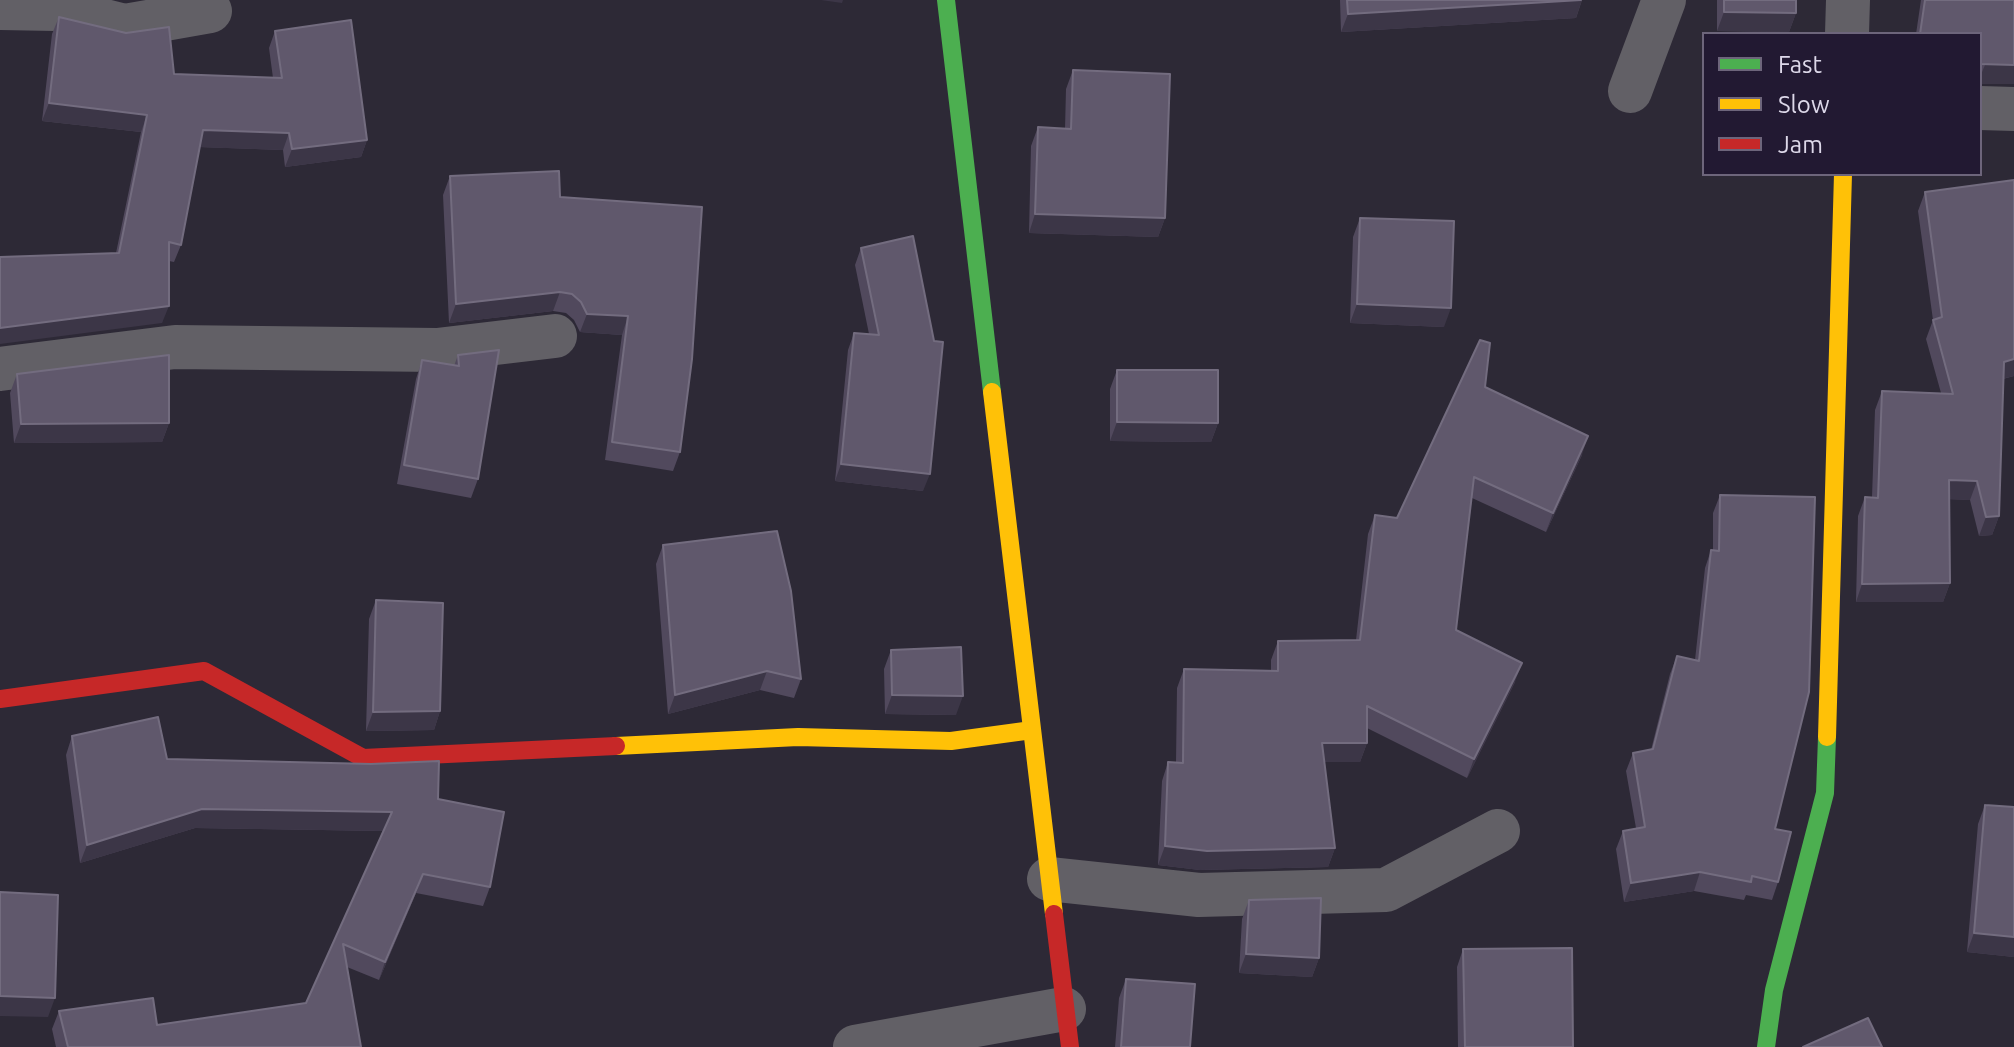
<!DOCTYPE html>
<style>
body{margin:0}
#map{position:relative;width:2014px;height:1047px;overflow:hidden;background:#2d2936;font-family:Ubuntu,sans-serif}
canvas{display:block}
.legend{position:absolute;left:1702px;top:32px;width:280px;height:144px;box-sizing:border-box;background:#221932;border:2px solid #6d657b;margin:0;padding:10px 14px;list-style:none;font-size:24px;color:#ddd8e9}
.legend li{display:flex;align-items:center;gap:16px;height:40px}
.legend b{width:40px;border:2px solid #6d657b}
</style>
<div id="map">
<canvas width="2014" height="1047"></canvas>
<ul class="legend">
<li><b style="height:10px;background:#4caf50"></b>Fast</li>
<li><b style="height:10px;background:#ffc107"></b>Slow</li>
<li><b style="height:10px;background:#c62828"></b>Jam</li>
</ul>
</div>
<script>
const ctx = document.querySelector('canvas').getContext('2d');
ctx.lineJoin = 'round';
function poly(rows) {
  const path = new Path2D();
  for (const r of rows) {
    path.moveTo(r[0], r[1]);
    for (let i = 2; i < r.length; i += 2) path.lineTo(r[i], r[i + 1]);
  }
  return path;
}
function stroke(path, color, width, dash) {
  ctx.strokeStyle = color;
  ctx.lineWidth = width;
  ctx.lineCap = dash ? 'butt' : 'round';
  ctx.setLineDash(dash || []);
  ctx.stroke(path);
}
function paint(path, color) {
  ctx.fillStyle = color;
  ctx.fill(path, 'evenodd');
}
stroke(poly([
 [0,8,56,9,125,26,210,11],
 [1847,34,1848,0],
 [1630,91,1664,0],
 [1980,108,2014,109],
 [0,369,175,347,437,350,555,336],
 [1049,879,1199,895,1386,890,1498,831],
 [855,1047,1064,1009]
]), '#626066', 44);
stroke(poly([
 [946,0,992,392],
 [1766,1047,1774,990,1825,793,1827,737]
]), '#4caf50', 18);
stroke(poly([
 [992,392,1054,914],
 [1827,737,1843,174],
 [616,746,798,737,951,741,1032,730]
]), '#ffc107', 18);
stroke(poly([
 [0,699,204,671,363,758,616,746],
 [1054,914,1070,1047]
]), '#c62828', 18);
paint(poly([
 [1340,0,1582,0,1576,18,1341,32],
 [1717,0,1796,0,1796,13,1789,32,1717,31],
 [1921,0,2014,0,2014,84,1980,84,1980,34,1916,34],
 [59,17,174,74,273,78,269,48,275,31,367,140,361,157,285,167,283,150,200,147,181,245,174,262,169,261,162,323,116,253,141,132,42,121,52,34],
 [1073,70,1165,218,1158,237,1029,233,1031,146,1038,127,1065,129,1066,89],
 [450,176,560,197,702,207,680,452,673,471,605,460,622,335,580,332,574,320,566,313,553,311,449,323,443,195],
 [1925,192,2014,376,2003,379,1999,516,1992,535,1979,536,1970,500,1949,499,1950,583,1943,602,1856,602,1858,516,1865,497,1872,497,1875,410,1882,391,1941,393,1926,339,1933,320,1918,211],
 [1360,218,1444,327,1350,323,1353,237],
 [861,248,934,341,923,491,835,481,848,350,854,333,869,334,855,265],
 [458,355,478,479,471,498,397,484,416,379,422,360,454,366],
 [1117,370,1218,423,1211,442,1110,441,1110,389],
 [17,374,169,423,162,442,14,443,10,393],
 [1485,387,1582,455,1546,532,1472,498,1456,630,1515,682,1467,778,1367,728,1367,743,1360,762,1324,762,1335,848,1328,867,1200,870,1158,865,1162,781,1168,762,1176,762,1177,688,1184,669,1271,670,1271,660,1278,641,1356,640,1368,534,1375,515,1397,518],
 [1720,495,1775,829,1778,882,1772,900,1746,895,1744,900,1694,891,1624,902,1616,849,1623,831,1636,828,1626,771,1633,753,1651,750,1670,674,1677,656,1695,660,1705,568,1711,550,1713,551,1713,513],
 [663,545,801,679,794,698,760,690,668,714,656,564],
 [376,600,440,711,434,730,366,731,369,619],
 [891,650,956,715,885,714,884,669],
 [72,736,167,759,438,799,490,887,483,906,416,893,379,980,347,967,361,1047,56,1047,52,1029,59,1011,157,1025,306,1003,383,831,195,828,80,863,66,755],
 [1985,805,2014,807,2014,957,1967,952,1978,824],
 [1249,900,1319,958,1312,977,1239,973,1242,919],
 [1463,949,1573,1047,1458,1047,1457,967],
 [1126,979,1190,1047,1115,1047,1119,998]
]), '#51495d');
paint(poly([
 [821,0,843,0,842,3],
 [1582,0,1576,18,1341,32,1348,14],
 [1724,12,1796,13,1789,32,1717,31],
 [1985,65,2014,65,2014,84,1980,84,1980,77],
 [49,103,147,115,141,132,42,121],
 [203,130,289,133,283,150,197,147],
 [367,140,361,157,285,167,292,149],
 [1035,214,1165,218,1158,237,1029,233],
 [560,292,553,311,449,323,456,304],
 [1357,304,1451,308,1444,327,1350,323],
 [169,306,162,323,0,344,0,328,3,327],
 [587,314,628,316,622,335,580,332],
 [2014,359,2014,376,1997,380,2004,362],
 [1117,422,1218,423,1211,442,1110,441],
 [169,423,162,442,14,443,21,424],
 [1588,436,1582,455,1546,532,1553,513],
 [841,464,930,474,923,491,835,481],
 [1949,480,1977,481,1970,500,1942,499],
 [1999,516,1992,535,1979,536,1986,517],
 [1950,583,1943,602,1856,602,1862,584],
 [1522,663,1515,682,1467,778,1474,759],
 [767,671,760,690,668,714,675,695],
 [892,695,963,696,956,715,885,714],
 [440,711,434,730,366,731,373,712],
 [1322,743,1367,743,1360,762,1315,762],
 [202,809,392,812,385,831,195,828,80,863,87,845],
 [1165,846,1335,848,1328,867,1200,870,1158,865],
 [1700,872,1694,891,1624,902,1631,883],
 [423,874,416,893,379,980,385,962],
 [1974,933,2014,937,2014,957,1967,952],
 [1246,954,1319,958,1312,977,1239,973],
 [0,996,55,998,48,1017,0,1016]
]), '#3c3647');
const building = poly([
 [1347,0,1581,0,1348,14,1347,0],
 [1724,0,1796,0,1796,13,1724,12,1724,0],
 [1925,0,2014,0,2014,65,1980,64,1980,34,1920,34,1925,0],
 [59,17,126,33,169,27,174,74,282,78,275,31,351,20,367,140,292,149,289,133,203,130,181,245,169,242,169,306,0,328,0,257,119,253,147,115,49,103,59,17],
 [1073,70,1170,74,1165,218,1035,214,1038,127,1071,129,1073,70],
 [559,171,560,197,702,207,692,359,680,452,612,442,628,316,587,314,581,302,572,294,560,292,456,304,450,176,559,171],
 [2014,180,2014,359,2004,362,1999,516,1986,517,1977,481,1949,480,1950,583,1862,584,1865,497,1878,498,1882,391,1953,394,1933,320,1942,317,1925,192,2014,180],
 [1360,218,1454,221,1451,308,1357,304,1360,218],
 [913,236,934,341,943,342,930,474,841,464,854,333,879,335,861,248,913,236],
 [1480,340,1490,343,1485,387,1588,436,1553,513,1474,477,1456,630,1522,663,1474,759,1367,706,1367,743,1322,743,1335,848,1207,851,1165,846,1168,762,1183,763,1184,669,1278,671,1278,641,1360,640,1375,515,1397,518,1480,340],
 [499,350,478,479,404,465,422,360,459,366,458,355,499,350],
 [169,355,169,423,21,424,17,374,169,355],
 [1117,370,1218,370,1218,423,1117,422,1117,370],
 [1720,495,1815,497,1809,692,1775,829,1791,832,1778,882,1752,876,1751,882,1700,872,1631,883,1623,831,1645,827,1633,753,1653,749,1677,656,1699,661,1711,550,1719,551,1720,495],
 [777,531,791,591,801,679,767,671,675,695,663,545,777,531],
 [376,600,443,603,440,711,373,712,376,600],
 [961,647,963,696,892,695,891,650,961,647],
 [158,717,167,759,371,764,439,761,438,799,504,812,490,887,423,874,385,962,343,944,361,1047,68,1047,59,1011,153,998,157,1025,306,1003,392,812,202,809,87,845,72,736,158,717],
 [1985,805,2014,807,2014,937,1974,933,1985,805],
 [0,892,58,895,55,998,0,996,0,892],
 [1321,898,1319,958,1246,954,1249,900,1321,898],
 [1572,948,1573,1047,1465,1047,1463,949,1572,948],
 [1126,979,1195,984,1190,1047,1121,1047,1126,979],
 [1868,1018,1882,1047,1803,1047,1868,1018]
]);
paint(building, '#60586c');
stroke(building, '#736c7f', 2);
</script>
